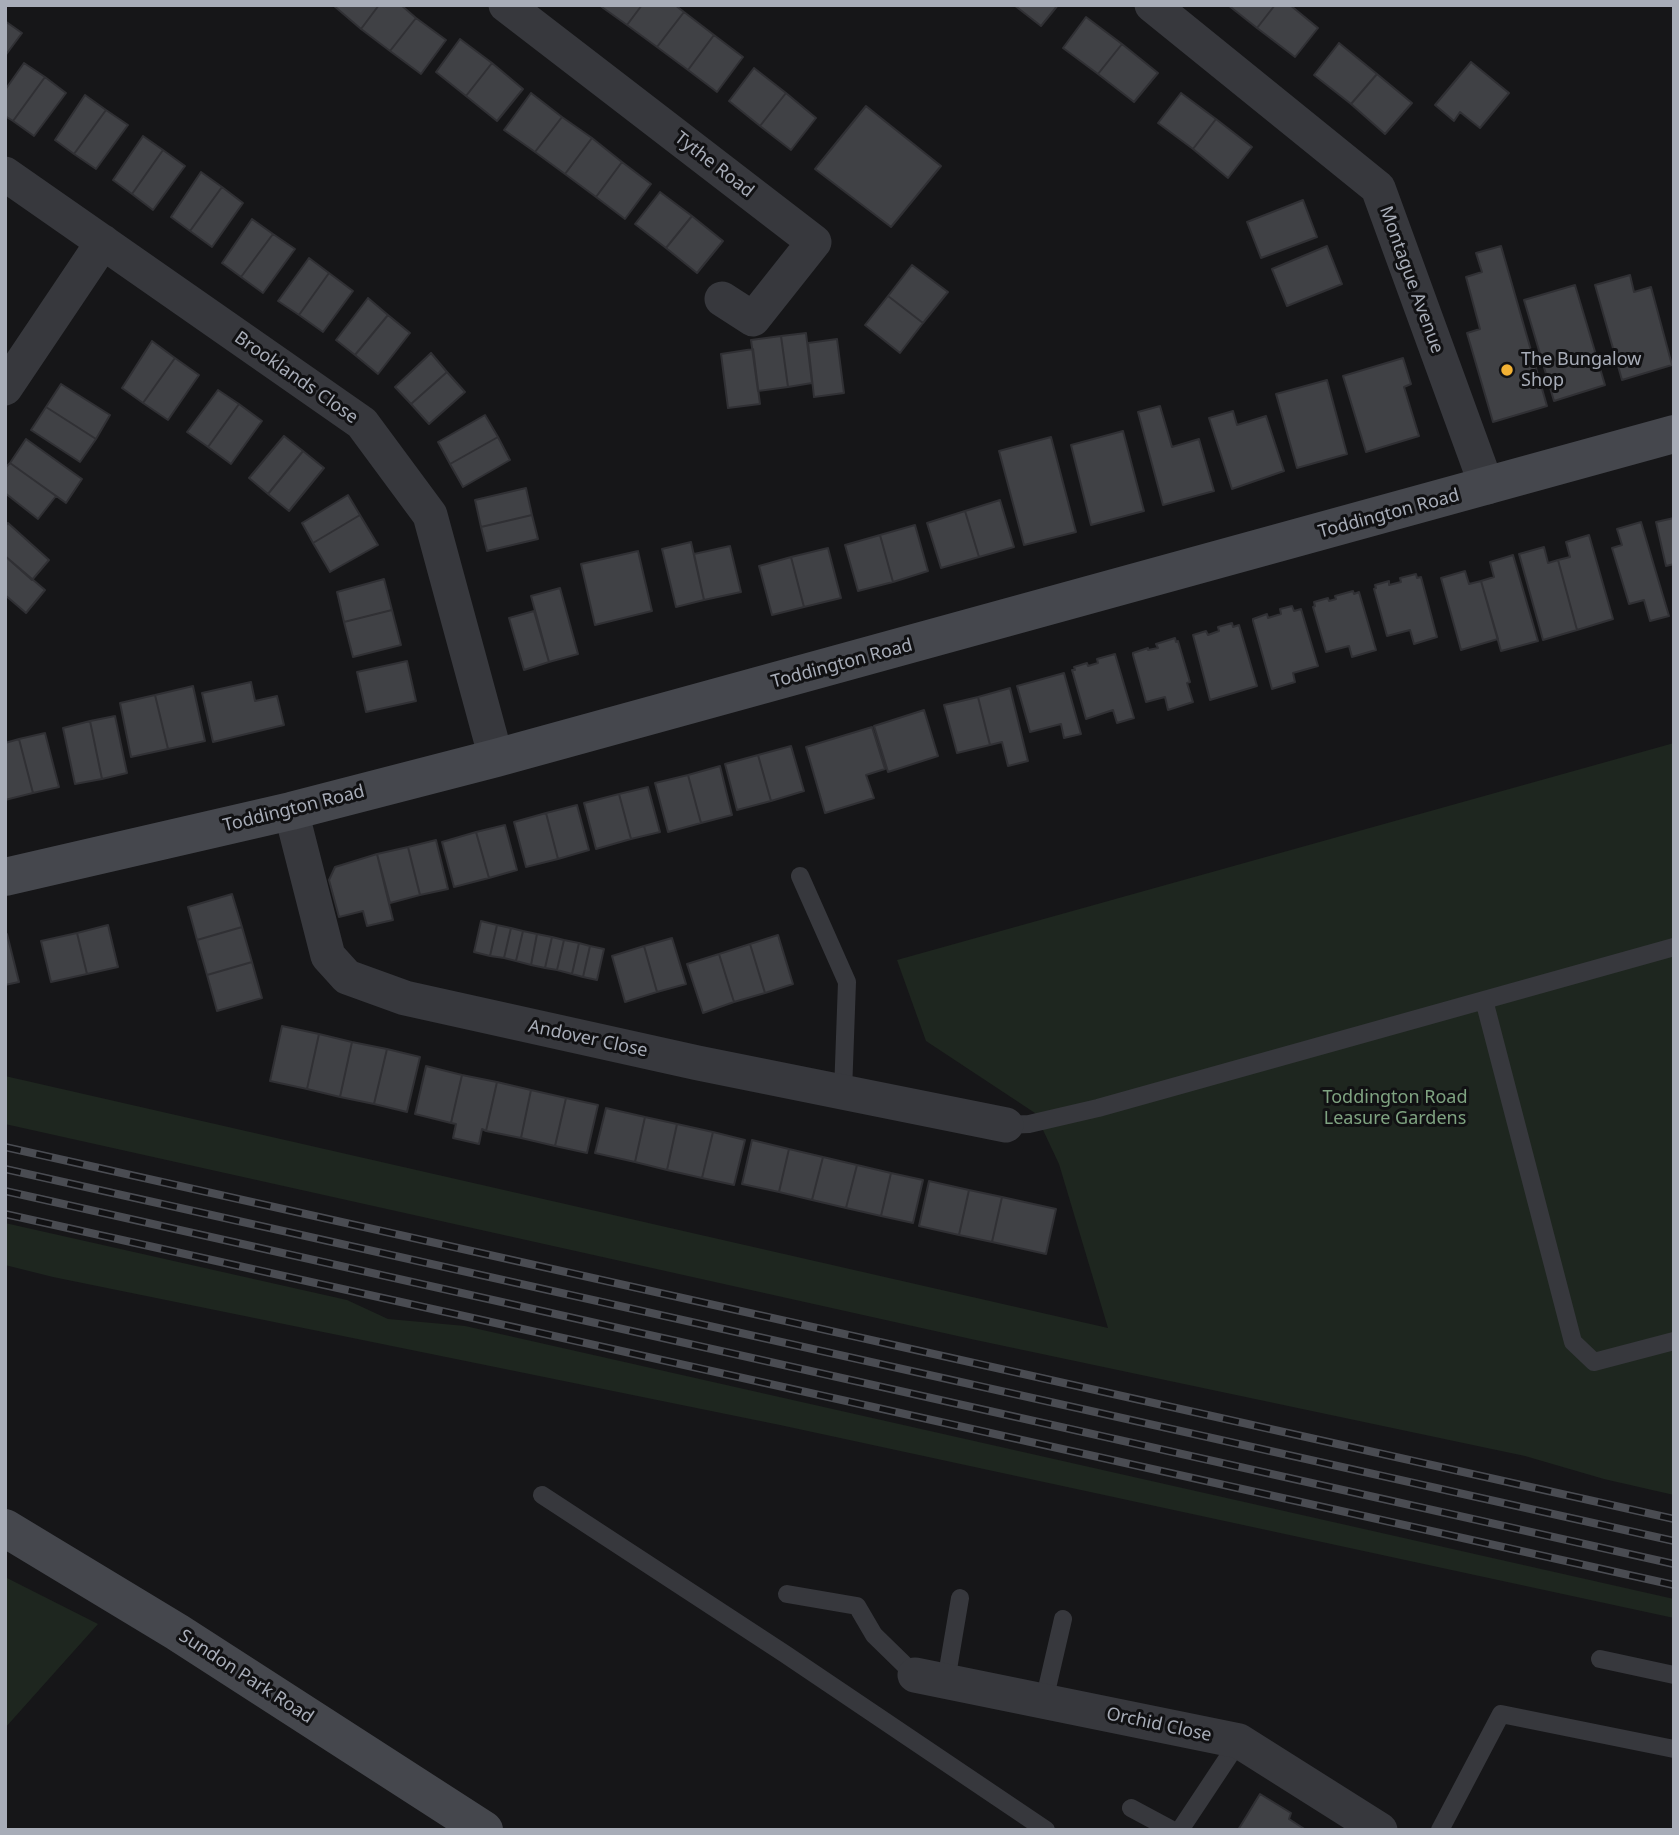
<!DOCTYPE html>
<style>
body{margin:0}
#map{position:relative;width:1679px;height:1835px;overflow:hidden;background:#161618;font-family:"Noto Sans",sans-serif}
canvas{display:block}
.frame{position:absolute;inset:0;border:7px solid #a8adb8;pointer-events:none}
</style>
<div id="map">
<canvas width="1679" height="1835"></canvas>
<div class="frame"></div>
</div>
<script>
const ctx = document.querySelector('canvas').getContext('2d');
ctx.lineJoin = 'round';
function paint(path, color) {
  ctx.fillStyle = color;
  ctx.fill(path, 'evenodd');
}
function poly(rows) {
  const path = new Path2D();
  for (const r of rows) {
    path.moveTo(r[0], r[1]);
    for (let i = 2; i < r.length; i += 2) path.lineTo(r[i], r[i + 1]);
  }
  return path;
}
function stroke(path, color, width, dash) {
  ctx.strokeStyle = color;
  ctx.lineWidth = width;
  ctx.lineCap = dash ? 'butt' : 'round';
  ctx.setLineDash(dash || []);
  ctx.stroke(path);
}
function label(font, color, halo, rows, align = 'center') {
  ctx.font = font + ' "Noto Sans",sans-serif';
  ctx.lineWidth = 6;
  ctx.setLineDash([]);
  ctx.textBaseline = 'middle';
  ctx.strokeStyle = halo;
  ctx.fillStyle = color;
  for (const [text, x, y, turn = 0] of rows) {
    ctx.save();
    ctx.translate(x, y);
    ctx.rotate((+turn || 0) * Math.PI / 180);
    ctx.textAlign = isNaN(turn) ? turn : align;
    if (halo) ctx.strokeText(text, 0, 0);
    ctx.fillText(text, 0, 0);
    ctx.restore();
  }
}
paint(poly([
 [1674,743,1674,1495,1604,1479,1525,1456,971,1339,5,1124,5,1076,1108,1328,1059,1164,1035,1113,926,1041,897,960],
 [5,1223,347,1300,388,1319,465,1326,1674,1599,1674,1618,780,1425,53,1277,5,1265],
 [5,1577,98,1624,5,1728]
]), '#1e261f');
const building = poly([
 [333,5,379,5,361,29,333,5],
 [379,5,401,5,416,18,390,51,361,29,379,5],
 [599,5,642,5,627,25,599,5],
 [642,5,675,5,684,12,657,47,627,25,642,5],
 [1014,5,1058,5,1041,26,1014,5],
 [1228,5,1275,5,1257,28,1228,5],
 [1275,5,1290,5,1318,28,1295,57,1257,28,1275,5],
 [684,12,714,35,688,70,657,47,684,12],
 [1086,17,1122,44,1098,74,1063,48,1086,17],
 [416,18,446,40,421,74,390,51,416,18],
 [5,21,22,33,5,56,5,21],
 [714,35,743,57,717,92,688,70,714,35],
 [460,39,492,63,466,96,436,72,460,39],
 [1339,43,1377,74,1351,104,1314,75,1339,43],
 [1122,44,1158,73,1134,102,1098,74,1122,44],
 [1471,62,1509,93,1480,128,1460,112,1454,121,1435,105,1471,62],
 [24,63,45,77,13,121,5,116,5,90,24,63],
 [492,63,523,89,497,121,466,96,492,63],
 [754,68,786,93,760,126,729,101,754,68],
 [1377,74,1412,103,1385,134,1351,104,1377,74],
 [45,77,66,93,34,136,13,121,45,77],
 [531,93,562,117,535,152,504,130,531,93],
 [786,93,816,118,791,150,760,126,786,93],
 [1181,93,1216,119,1193,149,1158,123,1181,93],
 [85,95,106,110,74,154,55,140,85,95],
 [866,106,941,166,891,227,815,169,866,106],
 [106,110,128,125,96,169,74,154,106,110],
 [562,117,592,138,565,174,535,152,562,117],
 [1216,119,1252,147,1228,178,1193,149,1216,119],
 [143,136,163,150,132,194,113,180,143,136],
 [592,138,622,162,596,197,565,174,592,138],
 [163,150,185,166,153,210,132,194,163,150],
 [622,162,651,184,625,219,596,197,622,162],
 [201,172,222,187,190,231,171,217,201,172],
 [222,187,243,203,212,247,190,231,222,187],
 [660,192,692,216,666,248,635,224,660,192],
 [1303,200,1317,237,1261,258,1247,222,1303,200],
 [692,216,723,241,697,273,666,248,692,216],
 [252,219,273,234,241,277,222,263,252,219],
 [273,234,295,249,263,293,241,277,273,234],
 [1327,246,1342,284,1287,306,1272,269,1327,246],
 [1501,246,1547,406,1493,422,1467,333,1480,329,1466,277,1482,272,1476,253,1501,246],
 [309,258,329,273,299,315,278,301,309,258],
 [912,265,948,292,923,323,888,296,912,265],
 [329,273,353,291,323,332,299,315,329,273],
 [1630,275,1634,292,1651,287,1672,365,1622,380,1595,285,1630,275],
 [1575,285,1605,385,1554,401,1524,300,1575,285],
 [888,296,923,323,900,353,865,325,888,296],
 [368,298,388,315,355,355,336,340,368,298],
 [388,315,410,333,378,374,355,355,388,315],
 [806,333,812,383,788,387,781,336,806,333],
 [781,336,788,387,758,391,751,340,781,336],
 [837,339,844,393,814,397,808,343,837,339],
 [152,341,175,358,143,403,122,388,152,341],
 [753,349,760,404,728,408,721,354,753,349],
 [431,353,447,372,411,404,395,387,431,353],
 [175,358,199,375,168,420,143,403,175,358],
 [1403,358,1411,384,1404,387,1419,436,1366,452,1343,376,1403,358],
 [447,372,465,392,429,424,411,404,447,372],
 [1327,380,1347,454,1297,468,1276,394,1327,380],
 [61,384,110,415,96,439,46,407,61,384],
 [218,390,239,404,208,447,187,432,218,390],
 [239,404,262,421,231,464,208,447,239,404],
 [1160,406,1172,447,1199,439,1214,491,1163,505,1138,412,1160,406],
 [46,407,96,439,80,462,31,430,46,407],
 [1233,411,1237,425,1266,416,1284,471,1232,489,1209,418,1233,411],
 [485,415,498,437,450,464,438,442,485,415],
 [1123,431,1144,511,1091,525,1071,445,1123,431],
 [284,436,303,451,268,494,249,478,284,436],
 [498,437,510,460,463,487,450,464,498,437],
 [1051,437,1076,532,1024,545,999,451,1051,437],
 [26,439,82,479,66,503,10,463,26,439],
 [303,451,324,468,289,511,268,494,303,451],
 [10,463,56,496,38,519,5,493,5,468,10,463],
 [526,488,532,515,481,527,475,500,526,488],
 [348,495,360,515,313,543,302,523,348,495],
 [1000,500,1014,547,979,557,965,511,1000,500],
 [965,511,979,557,941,568,927,523,965,511],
 [360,515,378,545,330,572,313,543,360,515],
 [532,515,538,539,487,551,481,527,532,515],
 [1674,518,1674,564,1666,566,1656,522,1674,518],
 [1641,522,1669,616,1650,621,1644,600,1629,604,1612,548,1622,545,1617,529,1641,522],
 [8,523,49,560,32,580,5,556,5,526,8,523],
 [915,525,928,571,893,582,880,535,915,525],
 [880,535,893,582,858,591,845,545,880,535],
 [1589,535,1613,619,1577,630,1558,560,1570,557,1566,542,1589,535],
 [691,542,704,600,676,607,662,549,691,542],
 [730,546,741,592,704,600,694,554,730,546],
 [1544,547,1548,563,1558,560,1577,630,1543,640,1519,554,1544,547],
 [828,548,841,598,804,607,791,557,828,548],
 [638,551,652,611,595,625,581,564,638,551],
 [1513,555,1538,641,1501,651,1481,581,1494,577,1490,562,1513,555],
 [5,556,45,590,26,613,5,595,5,556],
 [791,557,804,607,772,615,759,566,791,557],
 [1465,571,1469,584,1481,581,1498,639,1461,650,1441,578,1465,571],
 [1416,574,1417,578,1421,577,1437,637,1414,644,1410,630,1387,636,1374,589,1376,588,1375,585,1389,581,1389,585,1401,582,1400,578,1416,574],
 [384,579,392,610,344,622,337,592,384,579],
 [560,588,578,654,549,662,531,596,560,588],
 [1353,591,1354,594,1359,592,1376,650,1352,657,1349,646,1326,652,1313,607,1315,606,1314,602,1328,598,1329,601,1336,599,1335,596,1353,591],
 [1292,606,1294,611,1301,609,1318,666,1293,673,1295,682,1272,689,1253,621,1253,619,1267,614,1268,618,1281,614,1280,609,1292,606],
 [392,610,401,645,353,657,344,622,392,610],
 [534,611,549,662,524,670,509,618,534,611],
 [1232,623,1233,627,1239,625,1257,686,1210,700,1193,635,1206,631,1208,635,1219,631,1218,627,1232,623],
 [1175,638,1176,642,1178,641,1190,682,1187,683,1193,702,1168,710,1165,697,1146,702,1133,655,1133,653,1148,648,1148,650,1158,648,1156,644,1175,638],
 [1115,654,1134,718,1117,723,1113,710,1086,719,1072,670,1075,670,1074,667,1087,663,1088,666,1098,663,1097,659,1115,654],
 [407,661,416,701,366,712,357,672,407,661],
 [1064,673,1081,734,1064,738,1061,724,1030,732,1017,686,1064,673],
 [251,682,255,701,277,696,284,725,213,742,202,693,251,682],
 [193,686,205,741,168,749,155,695,193,686],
 [1010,688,1028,761,1008,766,1002,742,990,745,978,697,1010,688],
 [155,695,168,749,131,757,120,703,155,695],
 [978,697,990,745,957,753,944,705,978,697],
 [924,710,938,756,888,772,874,726,924,710],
 [115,716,127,773,102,779,90,721,115,716],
 [90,721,102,779,75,784,63,728,90,721],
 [872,727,885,769,866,775,874,798,825,813,806,747,872,727],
 [45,733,59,787,33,793,19,739,45,733],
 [19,739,33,793,5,800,5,743,19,739],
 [791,746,804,791,771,801,758,755,791,746],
 [758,755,771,801,737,810,725,764,758,755],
 [720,766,732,815,701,823,688,775,720,766],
 [688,775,701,823,668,832,655,783,688,775],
 [648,787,660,832,631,839,619,794,648,787],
 [619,794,631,839,596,849,584,803,619,794],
 [577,805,589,850,558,859,546,813,577,805],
 [546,813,558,859,526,867,514,822,546,813],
 [505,825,517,870,489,878,476,832,505,825],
 [476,832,489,878,454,887,442,842,476,832],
 [436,840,448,889,420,895,408,847,436,840],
 [408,847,420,895,390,903,377,854,408,847],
 [377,854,393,920,367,926,363,911,339,917,329,880,335,867,377,854],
 [232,894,242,927,197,940,188,907,232,894],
 [481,921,497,925,490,956,474,952,481,921],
 [108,925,118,967,87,974,77,933,108,925],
 [497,925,511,928,504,958,490,956,497,925],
 [242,927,252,962,207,975,197,940,242,927],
 [511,928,523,931,516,961,504,958,511,928],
 [523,931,537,934,531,965,516,961,523,931],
 [77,933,87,974,51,982,41,941,77,933],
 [5,934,7,934,19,982,5,985,5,934],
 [537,934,552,937,545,968,531,965,537,934],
 [778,935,793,984,765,993,750,944,778,935],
 [552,937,564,940,557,970,545,968,552,937],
 [672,938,686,984,657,992,644,946,672,938],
 [564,940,579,943,572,974,557,970,564,940],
 [579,943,590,946,583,977,572,974,579,943],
 [750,944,765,993,734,1002,719,954,750,944],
 [590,946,604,949,597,980,583,977,590,946],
 [644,946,657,992,625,1002,612,956,644,946],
 [719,954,734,1002,703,1013,687,964,719,954],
 [252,962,262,998,217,1011,207,975,252,962],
 [282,1026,319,1034,307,1089,270,1081,282,1026],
 [319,1034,352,1042,340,1097,307,1089,319,1034],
 [352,1042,387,1049,374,1104,340,1097,352,1042],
 [387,1049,420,1057,407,1112,374,1104,387,1049],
 [426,1066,462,1075,451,1123,415,1114,426,1066],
 [462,1075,497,1082,486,1131,482,1129,479,1144,453,1138,456,1124,451,1123,462,1075],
 [497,1082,531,1090,521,1138,486,1131,497,1082],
 [531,1090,566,1098,555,1146,521,1138,531,1090],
 [566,1098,598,1105,587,1153,555,1146,566,1098],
 [606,1108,645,1117,635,1162,595,1153,606,1108],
 [645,1117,677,1124,667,1170,635,1162,645,1117],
 [677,1124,713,1132,702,1178,667,1170,677,1124],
 [713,1132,745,1140,734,1185,702,1178,713,1132],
 [752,1140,789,1149,779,1192,742,1184,752,1140],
 [789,1149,823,1157,812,1200,779,1192,789,1149],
 [823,1157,857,1165,846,1208,812,1200,823,1157],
 [857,1165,891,1173,881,1216,846,1208,857,1165],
 [891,1173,923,1180,913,1223,881,1216,891,1173],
 [929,1181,969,1190,959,1235,919,1226,929,1181],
 [969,1190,1002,1197,992,1242,959,1235,969,1190],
 [1002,1197,1056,1209,1046,1254,992,1242,1002,1197],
 [1260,1794,1291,1813,1289,1819,1306,1830,1238,1830,1260,1794]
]);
paint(building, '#404145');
stroke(building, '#303034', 2);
stroke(poly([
 [800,876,847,982,843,1092],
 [1484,1000,1573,1342,1594,1362,1674,1341],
 [1006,1125,1029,1124,1098,1108,1674,947],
 [542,1495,785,1654,1046,1830],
 [787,1594,857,1606,874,1635,915,1675],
 [1600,1659,1674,1675],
 [946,1681,960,1598],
 [1044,1701,1063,1619],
 [1131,1808,1172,1830],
 [1180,1830,1239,1741],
 [1440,1830,1501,1714,1674,1749]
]), '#37383d', 18);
stroke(poly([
 [506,5,814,242,753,319,722,299],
 [1152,5,1378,188,1487,487],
 [5,174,362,423,430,515,496,758],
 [5,388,103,242],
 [291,811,328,956,347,977,405,998,698,1063,1006,1125],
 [915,1675,1239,1741,1380,1830]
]), '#37383d', 35);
stroke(poly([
 [5,877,291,811,496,758,1674,434],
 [5,1528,177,1632,484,1830]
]), '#45474d', 38);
const rail = poly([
 [5,1147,1674,1519],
 [5,1169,1674,1541],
 [5,1191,1674,1564],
 [5,1214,1674,1585]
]);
stroke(rail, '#4a4c52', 8);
stroke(rail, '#111113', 5, [16]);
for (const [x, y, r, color] of [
 [1507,370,7,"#f2b134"]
]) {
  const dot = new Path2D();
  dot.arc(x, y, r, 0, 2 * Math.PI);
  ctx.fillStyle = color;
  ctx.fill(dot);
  stroke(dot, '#111113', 2.5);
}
label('18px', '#a8adb8', '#111113', [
 ["Tythe Road",714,165,38],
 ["Montague Avenue",1411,280,70],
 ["Brooklands Close",296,378,35],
 ["Toddington Road",1389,514,-15],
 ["Toddington Road",842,664,-15],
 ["Toddington Road",294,809,-14],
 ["Andover Close",588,1039,12],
 ["Sundon Park Road",246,1677,33],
 ["Orchid Close",1159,1725,12]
]);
label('18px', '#a8adb8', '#111113', [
 ["The Bungalow",1521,360],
 ["Shop",1521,381]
], 'left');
label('18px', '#7fa381', '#111113', [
 ["Toddington Road",1395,1098],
 ["Leasure Gardens",1395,1119]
]);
</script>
